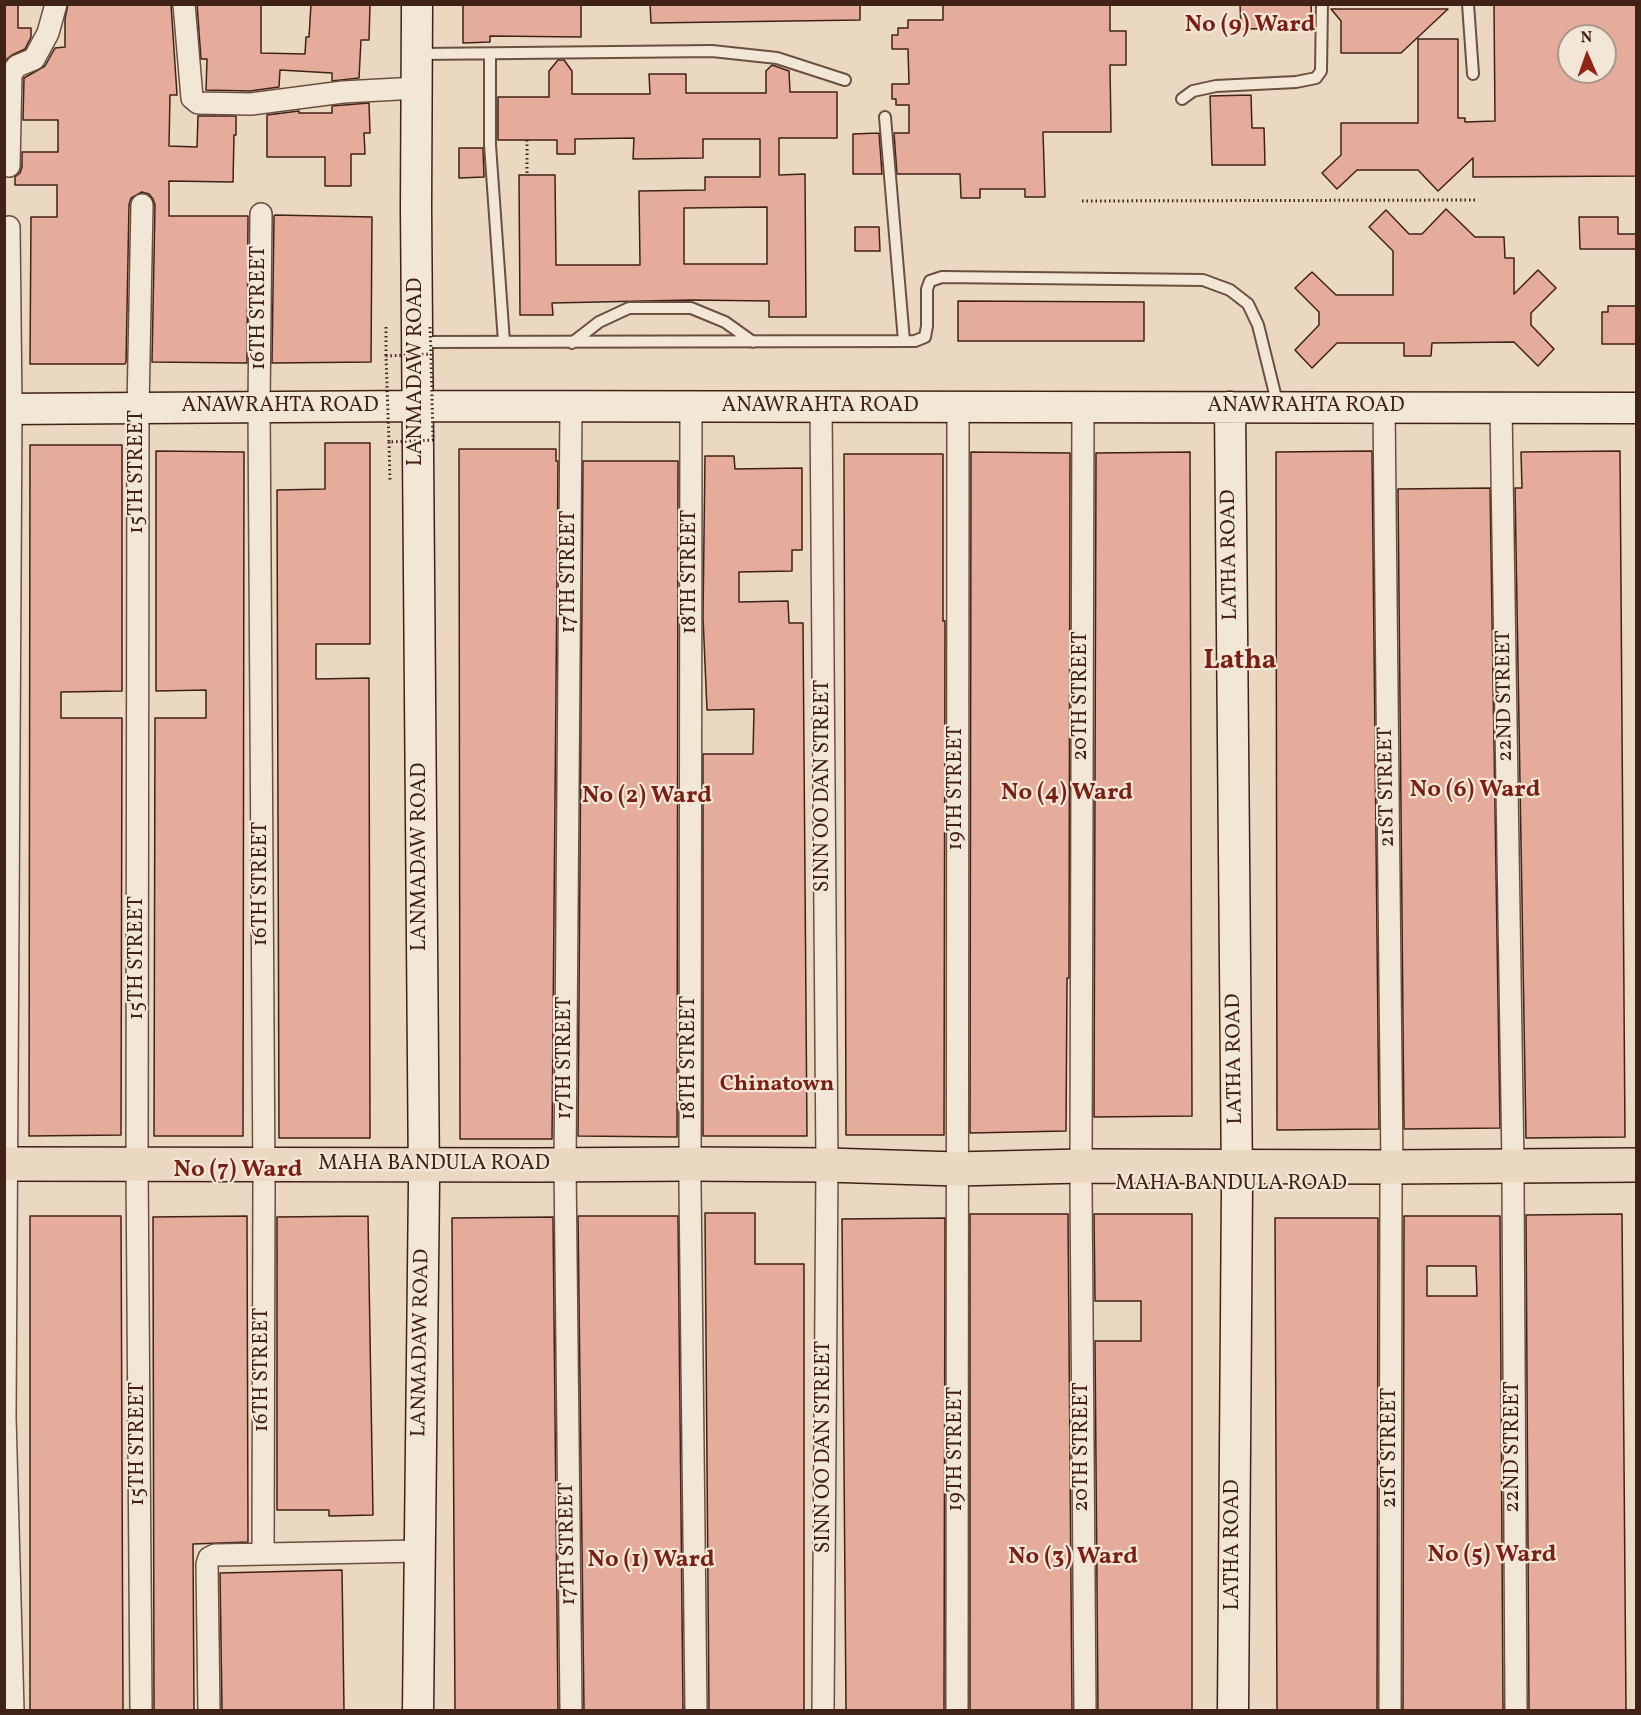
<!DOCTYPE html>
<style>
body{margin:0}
#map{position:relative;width:1641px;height:1715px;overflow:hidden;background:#ebd8c0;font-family:Vollkorn,serif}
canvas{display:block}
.frame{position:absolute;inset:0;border:6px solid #402216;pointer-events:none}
.north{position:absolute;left:1557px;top:24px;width:60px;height:60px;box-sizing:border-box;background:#f2e6d6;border:2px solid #ab9889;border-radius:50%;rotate:358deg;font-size:16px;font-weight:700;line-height:24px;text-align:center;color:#402216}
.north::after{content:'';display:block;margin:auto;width:21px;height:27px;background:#8f2418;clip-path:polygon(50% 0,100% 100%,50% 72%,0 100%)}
</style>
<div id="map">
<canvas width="1641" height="1715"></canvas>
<div class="frame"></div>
<div class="north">N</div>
</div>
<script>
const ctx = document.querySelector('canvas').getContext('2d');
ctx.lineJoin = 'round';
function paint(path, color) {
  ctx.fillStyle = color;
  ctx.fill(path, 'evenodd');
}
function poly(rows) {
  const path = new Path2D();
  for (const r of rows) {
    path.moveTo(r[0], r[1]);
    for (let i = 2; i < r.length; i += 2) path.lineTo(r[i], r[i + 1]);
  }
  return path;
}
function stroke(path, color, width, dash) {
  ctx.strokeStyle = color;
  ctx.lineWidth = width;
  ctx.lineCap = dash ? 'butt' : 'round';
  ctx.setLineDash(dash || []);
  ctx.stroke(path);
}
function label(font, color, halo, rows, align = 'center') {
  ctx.font = font + ' Vollkorn,serif';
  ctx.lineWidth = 4.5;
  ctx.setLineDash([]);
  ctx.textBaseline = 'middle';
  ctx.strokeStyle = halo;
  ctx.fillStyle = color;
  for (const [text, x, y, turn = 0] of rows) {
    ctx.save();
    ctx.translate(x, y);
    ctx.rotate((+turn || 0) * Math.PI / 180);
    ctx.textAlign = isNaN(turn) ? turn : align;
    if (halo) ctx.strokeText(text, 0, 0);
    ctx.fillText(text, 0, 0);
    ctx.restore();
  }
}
const building = poly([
 [4,4,18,4,18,28,31,28,31,37,25,49,12,55,4,61,4,4],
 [68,4,171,4,177,95,170,95,169,146,197,147,198,116,236,116,236,135,234,135,233,182,169,181,169,216,248,216,247,363,152,362,155,205,153,199,149,194,142,192,131,198,129,205,126,362,125,364,30,364,31,217,57,217,57,185,15,185,15,177,20,173,22,167,22,152,58,152,58,120,23,120,24,78,45,66,55,48,65,47,65,19,68,4],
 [197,4,261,4,261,53,305,54,306,37,309,37,311,4,370,5,369,40,361,40,359,78,332,81,332,73,280,70,279,87,250,91,206,90,207,59,201,59,197,4],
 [463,4,581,4,581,37,490,36,490,42,463,43,463,4],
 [650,4,860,4,860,20,651,23,650,4],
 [943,4,1110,4,1110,31,1126,31,1126,65,1110,65,1111,132,1043,132,1045,197,1025,197,1025,189,980,189,980,198,961,198,960,174,897,174,894,133,909,133,909,105,896,105,896,99,892,99,892,84,909,84,908,49,892,49,892,35,898,35,898,28,908,28,908,20,943,20,943,4],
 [1240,4,1311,4,1312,28,1241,29,1240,4],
 [1494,4,1636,4,1636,176,1473,177,1473,158,1438,191,1418,170,1357,170,1337,189,1322,173,1341,155,1341,123,1418,123,1418,39,1458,39,1458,118,1465,118,1465,122,1495,121,1494,4],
 [1569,36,1605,36,1605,72,1569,72,1569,36],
 [1331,9,1448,9,1401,53,1341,53,1341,21,1331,9],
 [558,60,564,60,572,71,572,94,650,94,649,74,686,74,686,93,766,93,766,71,772,65,789,71,790,92,837,92,837,138,779,138,779,175,805,174,806,317,769,317,769,301,691,300,552,303,553,315,520,315,519,175,555,175,556,265,640,265,639,191,705,190,705,177,760,177,760,139,703,139,703,158,633,159,634,138,575,139,575,154,557,154,557,140,498,140,498,97,549,97,549,71,558,60],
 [767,207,767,264,684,264,684,208,767,207],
 [1251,95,1252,128,1264,128,1265,165,1212,165,1210,96,1251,95],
 [369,103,370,133,364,133,365,154,351,154,351,186,325,186,325,157,267,157,267,115,299,111,299,113,332,113,332,106,369,103],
 [879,133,882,174,853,174,853,134,879,133],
 [459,148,483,148,484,177,459,178,459,148],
 [1446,209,1475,237,1504,237,1505,258,1514,258,1514,294,1538,270,1556,288,1531,313,1531,325,1554,349,1538,366,1514,342,1432,343,1431,356,1404,356,1404,343,1337,343,1312,368,1295,350,1319,325,1319,312,1295,288,1312,272,1336,295,1393,295,1393,251,1369,227,1386,210,1409,234,1422,234,1446,209],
 [275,215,372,217,371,362,272,363,274,216,275,215],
 [1579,217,1618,217,1618,234,1636,234,1636,249,1580,249,1579,217],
 [855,227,879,227,880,251,855,251,855,227],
 [958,301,1144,302,1144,341,958,341,958,301],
 [1608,306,1636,306,1636,344,1602,344,1602,312,1608,312,1608,306],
 [325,443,370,443,370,644,316,644,316,679,369,678,370,1138,279,1138,277,490,325,489,325,443],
 [30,445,122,445,122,691,61,692,61,718,122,718,121,1135,29,1136,30,445],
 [459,449,556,449,556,461,558,461,552,1139,460,1139,459,449],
 [156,451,244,452,243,1136,154,1136,155,718,206,718,206,690,156,691,156,451],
 [1372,451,1379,1129,1277,1130,1276,452,1372,451],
 [1620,451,1625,1137,1526,1138,1515,488,1522,488,1521,452,1620,451],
 [971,452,1070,453,1069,978,1067,978,1066,1131,970,1133,971,452],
 [1190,452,1192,1116,1094,1117,1096,453,1190,452],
 [844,454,943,454,943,621,945,621,944,1135,846,1135,844,454],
 [705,456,734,456,735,469,802,468,802,550,792,550,792,571,739,572,739,602,788,601,789,623,803,623,807,1136,703,1136,703,754,753,754,754,709,707,710,703,617,705,456],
 [583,461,678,461,677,1137,578,1136,583,461],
 [1490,488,1500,1128,1404,1129,1398,489,1490,488],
 [705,1213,755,1213,755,1264,804,1264,804,1710,709,1710,705,1213],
 [970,1214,1068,1214,1072,1710,970,1710,970,1214],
 [1094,1214,1192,1214,1192,1710,1098,1710,1095,1341,1141,1341,1141,1301,1095,1301,1094,1214],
 [1622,1214,1626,1710,1529,1710,1526,1215,1622,1214],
 [30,1216,121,1216,123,1710,30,1710,30,1216],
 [247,1216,248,1542,193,1544,194,1710,154,1710,153,1217,247,1216],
 [368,1216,373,1515,329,1516,329,1510,277,1510,277,1217,368,1216],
 [578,1216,678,1216,683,1710,584,1710,578,1216],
 [1404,1216,1500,1216,1503,1710,1403,1710,1404,1216],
 [1427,1266,1476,1266,1477,1296,1427,1296,1427,1266],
 [553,1217,558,1710,455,1710,452,1218,553,1217],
 [945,1218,944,1710,846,1710,842,1219,945,1218],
 [1275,1218,1378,1218,1377,1710,1277,1710,1275,1218],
 [342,1570,344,1710,222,1710,220,1573,342,1570]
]);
paint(building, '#e5ac9b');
stroke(building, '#402216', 1.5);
const lane = poly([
 [1468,4,1473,74],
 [420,54,712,51,777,58,845,80],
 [490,54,490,145,504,342],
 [1182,99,1193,91,1216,86,1296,82,1316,78,1321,71,1322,4],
 [885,117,904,341],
 [418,342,915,341,925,337,927,326,927,289,930,281,942,277,1203,280,1230,290,1248,304,1258,325,1278,406],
 [572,343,599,322,629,308,691,308,725,322,753,342]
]);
const street = poly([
 [184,4,192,98,198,103,251,104,343,92,417,88],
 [9,166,11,74,17,66,34,59,48,33,56,4],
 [261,214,259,407,264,1183,263,1554],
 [9,227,11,409,5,1417,13,1710],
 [691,406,690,1184,696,1710],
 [821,407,827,1165,823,1710],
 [1384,407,1392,1167],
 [1501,408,1513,1165],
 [1081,1166,1083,407],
 [1513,1183,1516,1710],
 [1081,1184,1085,1710],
 [141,1710,137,1164,138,408,142,205],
 [209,1710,207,1564,209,1558,215,1555,420,1551],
 [571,1710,565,1165,571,406],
 [957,1710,958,407],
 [1390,1710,1391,1185]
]);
const secondary = poly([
 [417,4,416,208,424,1183,418,1710],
 [1230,407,1237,1186,1233,1710],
 [4,409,417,406,1636,408]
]);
const primary = poly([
 [4,1164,536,1165,690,1164,827,1165,956,1169,1081,1166,1392,1167,1636,1165]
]);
stroke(lane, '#6b5040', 14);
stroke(street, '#6b5040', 24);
stroke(secondary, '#402216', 33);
stroke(primary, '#402216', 36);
stroke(poly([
 [527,140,527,175],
 [1082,201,1475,200],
 [386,327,386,356],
 [389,442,390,482]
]), '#402216', 3, [1.5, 3]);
stroke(lane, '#f2e6d6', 10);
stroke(street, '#f2e6d6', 21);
stroke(secondary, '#f2e6d6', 30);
stroke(primary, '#ebd8c0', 33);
stroke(poly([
 [430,327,431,354],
 [431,354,433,440,389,442,386,356,431,354]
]), '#402216', 3, [1.5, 3]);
label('21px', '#402216', '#f2e6d6', [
 ["16TH STREET",260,308,-90],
 ["LANMADAW ROAD",417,372,-90],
 ["ANAWRAHTA ROAD",280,407],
 ["ANAWRAHTA ROAD",820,407],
 ["ANAWRAHTA ROAD",1306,407],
 ["15TH STREET",138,472,-90],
 ["LATHA ROAD",1231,555,-91],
 ["17TH STREET",570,572,-90],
 ["18TH STREET",691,572,-90],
 ["20TH STREET",1082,696,-90],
 ["22ND STREET",1506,696,-91],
 ["SINN OO DAN STREET",824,786,-90],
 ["21ST STREET",1388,787,-91],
 ["19TH STREET",957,788,-90],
 ["LANMADAW ROAD",421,857,-90],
 ["16TH STREET",262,884,-90],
 ["15TH STREET",138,958,-90],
 ["17TH STREET",566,1058,-90],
 ["18TH STREET",690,1058,-90],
 ["LATHA ROAD",1236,1059,-91],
 ["MAHA BANDULA ROAD",434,1165],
 ["MAHA BANDULA ROAD",1231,1185],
 ["LANMADAW ROAD",422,1343,-89],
 ["16TH STREET",263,1370,-90],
 ["15TH STREET",139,1444,-90],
 ["SINN OO DAN STREET",825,1447,-90],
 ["20TH STREET",1083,1447,-90],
 ["22ND STREET",1514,1447,-90],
 ["21ST STREET",1391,1448,-90],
 ["19TH STREET",957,1449,-90],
 ["17TH STREET",569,1544,-91],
 ["LATHA ROAD",1234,1545,-90]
]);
label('bold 22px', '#7a1f14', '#f2e6d6', [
 ["Chinatown",777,1086]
]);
label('bold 24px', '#7a1f14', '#f2e6d6', [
 ["No (9) Ward",1250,27],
 ["No (6) Ward",1475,792],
 ["No (4) Ward",1067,795],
 ["No (2) Ward",647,798],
 ["No (7) Ward",238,1172],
 ["No (5) Ward",1492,1557],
 ["No (3) Ward",1073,1559],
 ["No (1) Ward",651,1562]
]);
label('bold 27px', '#7a1f14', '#f2e6d6', [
 ["Latha",1240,663]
]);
</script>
